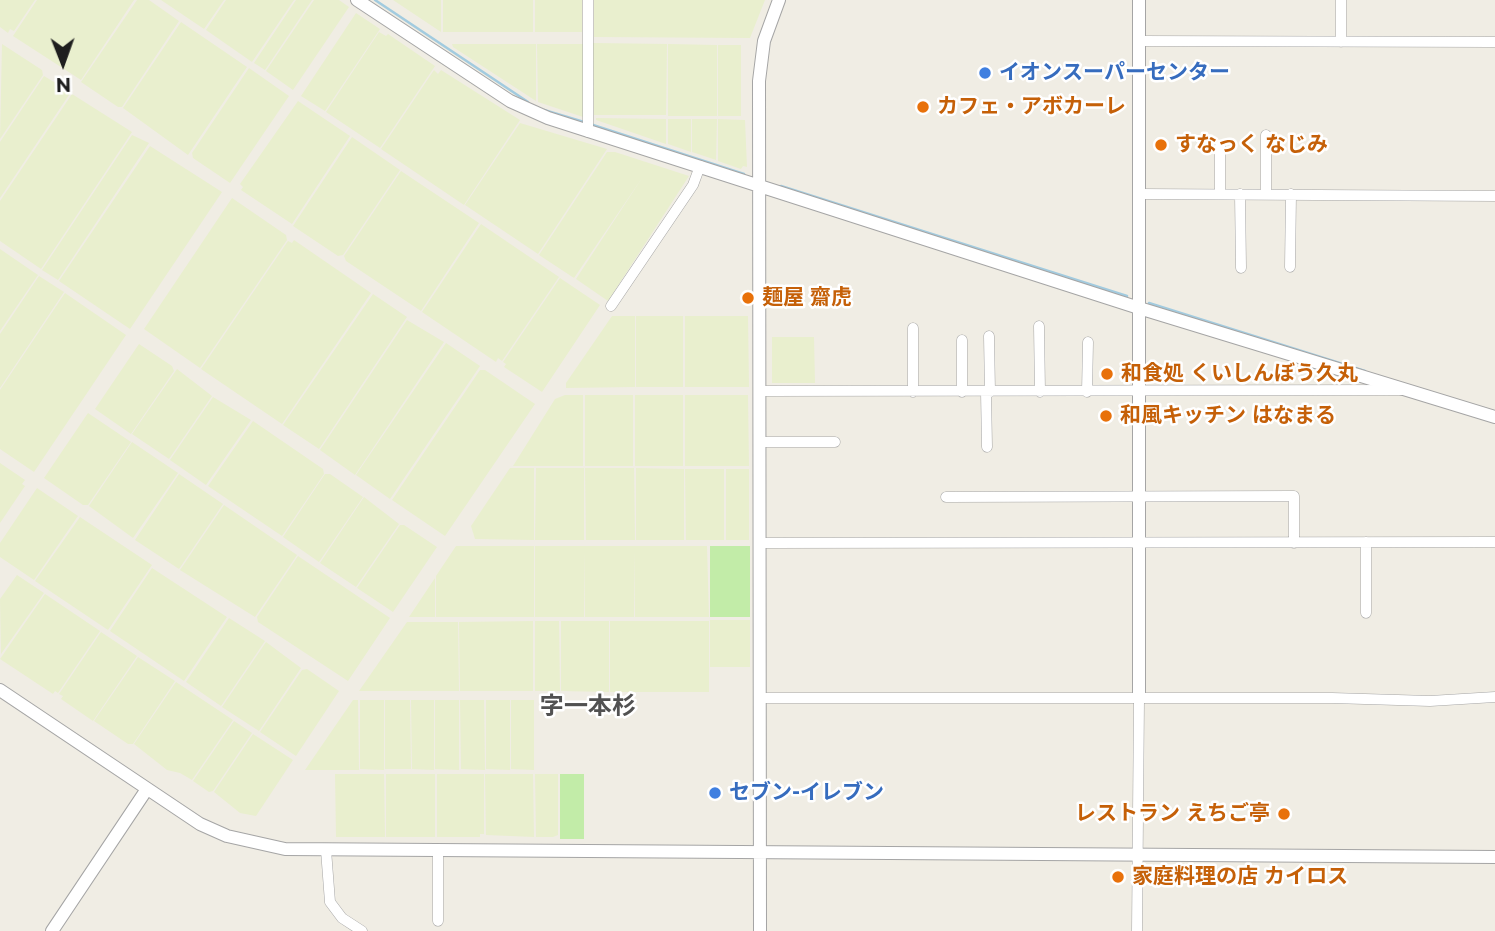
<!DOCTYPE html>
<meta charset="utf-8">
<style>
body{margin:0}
#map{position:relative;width:1495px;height:931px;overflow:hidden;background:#f0ede4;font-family:Montserrat,sans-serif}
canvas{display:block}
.north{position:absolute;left:28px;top:28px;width:70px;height:70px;-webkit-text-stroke:5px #fff;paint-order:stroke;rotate:179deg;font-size:19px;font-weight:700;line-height:28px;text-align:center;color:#1e1e1e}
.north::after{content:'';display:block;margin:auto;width:24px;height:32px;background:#1e1e1e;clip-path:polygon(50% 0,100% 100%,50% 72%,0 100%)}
</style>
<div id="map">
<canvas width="1495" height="931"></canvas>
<div class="north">N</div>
</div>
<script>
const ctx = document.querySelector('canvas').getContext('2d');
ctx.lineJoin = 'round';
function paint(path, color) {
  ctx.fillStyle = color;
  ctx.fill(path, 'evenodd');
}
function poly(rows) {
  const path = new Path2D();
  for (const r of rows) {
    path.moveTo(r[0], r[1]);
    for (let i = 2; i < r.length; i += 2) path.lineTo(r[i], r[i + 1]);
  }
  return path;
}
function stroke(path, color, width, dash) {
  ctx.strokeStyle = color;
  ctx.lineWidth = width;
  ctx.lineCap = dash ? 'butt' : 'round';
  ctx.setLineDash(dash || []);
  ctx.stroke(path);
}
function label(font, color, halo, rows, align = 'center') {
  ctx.font = font + ' Montserrat,"Noto Sans JP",sans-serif';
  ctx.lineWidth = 5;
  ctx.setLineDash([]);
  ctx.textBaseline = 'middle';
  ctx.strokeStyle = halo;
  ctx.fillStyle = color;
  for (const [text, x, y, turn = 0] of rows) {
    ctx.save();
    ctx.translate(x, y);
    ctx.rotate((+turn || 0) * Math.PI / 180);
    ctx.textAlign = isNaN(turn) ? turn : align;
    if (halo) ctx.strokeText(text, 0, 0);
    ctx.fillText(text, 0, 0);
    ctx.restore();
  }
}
paint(poly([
 [0,0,35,0,14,31,10,29,8,33,0,27],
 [37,0,134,0,81,80,13,36],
 [137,0,149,0,179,21,122,107,118,107,81,82],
 [161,0,224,0,204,29],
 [226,0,294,0,252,62,206,30],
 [296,0,312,0,265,70,254,63],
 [314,0,339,0,349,7,293,90,266,71],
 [393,0,441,0,441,32],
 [443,0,533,0,533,32,443,32],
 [535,0,582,0,582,32,535,32],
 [594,0,765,0,750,38,594,37],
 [356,13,380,29,325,111,301,96],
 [181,22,247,67,188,155,123,108],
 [379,32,386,36,388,34,435,66,380,148,326,112],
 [593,43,667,44,666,115,594,115],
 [2,44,42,70,43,75,0,139],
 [452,44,536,44,536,101,453,47],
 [537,44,586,44,586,118,538,102],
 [668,44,717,45,717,116,668,116],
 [718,45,741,45,741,116,718,116],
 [249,68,289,96,230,183,193,158,192,153],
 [434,70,438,74,441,70,520,120,464,205,381,149],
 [44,76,71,92,0,198,0,142],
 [72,94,132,132,41,269,0,241,0,201],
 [298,101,350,136,292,224,241,190,243,187,240,184],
 [596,118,666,119,666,144,596,120],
 [668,119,691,119,691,152,668,144],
 [692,119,717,119,716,160,692,152],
 [718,119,745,120,747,167,743,166,741,169,718,161],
 [520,123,607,149,538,254,465,205],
 [132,135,149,143,58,280,42,270],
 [352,137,400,170,343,255,338,256,293,226],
 [150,146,222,192,130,329,59,281],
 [607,152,615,152,689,176,608,301,576,279,642,178,574,278,539,255],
 [401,171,479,223,421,311,346,261,344,256],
 [232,198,286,235,287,240,200,368,144,329],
 [481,224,559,277,502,361,498,358,496,362,422,312],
 [294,240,371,293,282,424,201,369,288,241,292,243],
 [0,249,38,275,0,331],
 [39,276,64,292,0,388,0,334],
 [560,278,600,305,542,392,504,367,506,364,503,362],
 [65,293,126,335,34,472,0,449,0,390],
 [373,294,407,317,319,449,283,425],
 [612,316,635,316,635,387,566,388,566,383],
 [636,316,683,316,683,387,636,387],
 [685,316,748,316,749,387,685,387],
 [407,320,444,342,355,475,320,450],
 [772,337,814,337,815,383,772,383],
 [446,343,480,366,390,499,356,475],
 [139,344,172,366,174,371,131,434,95,409],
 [177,369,212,396,169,459,132,434],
 [480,370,485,370,535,404,445,536,392,500],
 [565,395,583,395,583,466,513,466,555,399],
 [585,395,633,395,633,466,585,466],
 [635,395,683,395,683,466,635,466],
 [685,395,748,395,749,466,685,466],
 [213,397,251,420,206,485,170,460],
 [88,413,131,442,88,505,83,505,44,478],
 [253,421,323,469,324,474,282,536,208,486],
 [132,442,178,473,133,538,89,506],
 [0,463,25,480,22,484,25,486,0,523],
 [510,468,534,468,534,540,475,539,471,526],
 [536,468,584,468,584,540,535,540],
 [585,468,634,468,635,540,586,540],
 [636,468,684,469,684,540,636,540],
 [685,469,724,469,724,540,686,540],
 [726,469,749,469,749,540,726,540],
 [179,474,223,504,179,569,135,540],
 [325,474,330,474,363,497,319,562,283,537],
 [37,488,78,516,34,580,0,557,0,543],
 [364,497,399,524,356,587,320,563],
 [224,505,297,555,255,617,180,570],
 [80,517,152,565,108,630,35,581],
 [400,525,404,525,437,547,393,612,357,588],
 [456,546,534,546,534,617,436,617,436,576],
 [535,546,707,546,709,617,635,617,634,550,634,617,585,617,584,550,584,617,535,617],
 [298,556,390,618,348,681,258,622,257,617],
 [152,568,227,617,184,681,110,631],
 [17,575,44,593,1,654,0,599],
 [435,578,435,617,409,617],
 [45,594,100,631,58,693,55,691,53,694,0,659],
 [229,618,265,641,221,706,186,682],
 [710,620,750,620,750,667,710,667],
 [533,621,533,691,460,691,459,622],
 [535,621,559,621,560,691,535,691],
 [561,621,609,621,609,692,561,691],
 [610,621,709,621,709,692,610,692],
 [407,622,458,622,459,691,359,691],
 [101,632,137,656,93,721,61,699,63,696,59,694],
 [266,642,301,668,259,731,222,707],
 [138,657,175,681,133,744,128,744,94,721],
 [307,669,339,691,296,756,260,732,302,670],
 [176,682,233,720,192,780,180,773,167,770,134,744],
 [353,700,358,700,359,770,305,770],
 [360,700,384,700,384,770,360,769],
 [385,700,410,700,411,769,385,769],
 [411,700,434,700,434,770,412,769],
 [435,700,459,700,459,770,435,769],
 [460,700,484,700,485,770,461,769],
 [486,700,510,700,510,770,486,769],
 [511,700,534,700,534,770,511,769],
 [234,721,252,733,213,791,209,792,193,781],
 [253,734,293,760,256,816,240,813,214,792],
 [335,774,384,774,385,837,336,837],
 [386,774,435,774,435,837,386,837],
 [437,774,484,774,484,834,480,834,480,837,437,837],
 [485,774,533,774,534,837,486,835],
 [535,774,558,774,558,835,553,837,536,837]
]), '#e9efce');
paint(poly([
 [710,546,750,546,750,617,710,617],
 [560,774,584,774,584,839,560,839]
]), '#c2eca8');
stroke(poly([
 [375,0,528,102],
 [544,110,584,122],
 [590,124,744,174],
 [781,186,1127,296],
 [1149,303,1365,371]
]), '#a2cbdf', 2.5);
const minor = poly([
 [1341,0,1341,42],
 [1139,41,1495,42],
 [588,132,588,0],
 [1266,135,1266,194],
 [1139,194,1495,196],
 [1220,194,1220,146],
 [1240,194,1241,268],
 [1290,267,1291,194],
 [611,306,693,185,700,166],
 [1039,326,1040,392],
 [989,336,990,392],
 [761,391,1404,390],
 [913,392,913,328],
 [962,392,962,340],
 [986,392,987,447],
 [1087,392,1088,342],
 [761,442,835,442],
 [946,497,1294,496,1294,543],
 [761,543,1495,542],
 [1366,613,1366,542],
 [761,698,1332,698,1430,701,1495,697],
 [438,849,438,921],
 [326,850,330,902,342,918,362,931],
 [1137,931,1139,699]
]);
const tertiary = poly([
 [357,0,510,101,548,118,1139,308,1495,417],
 [0,690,200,824,227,836,285,849,1495,857],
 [1139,699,1139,0],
 [52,931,147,789],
 [760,931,759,81,764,41,779,0]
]);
stroke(minor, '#a5a5a5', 11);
stroke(tertiary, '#a5a5a5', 14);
stroke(minor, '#fff', 10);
stroke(tertiary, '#fff', 12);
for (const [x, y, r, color] of [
 [985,73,7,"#3f7fe0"],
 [923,107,7,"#e8710a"],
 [1161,145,7,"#e8710a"],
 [748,298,7,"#e8710a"],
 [1107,374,7,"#e8710a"],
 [1106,416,7,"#e8710a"],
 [715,793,7,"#3f7fe0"],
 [1284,814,7,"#e8710a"],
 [1118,877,7,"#e8710a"]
]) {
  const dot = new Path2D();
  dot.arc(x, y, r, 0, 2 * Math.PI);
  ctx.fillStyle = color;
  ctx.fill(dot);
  stroke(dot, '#fff', 2.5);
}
label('bold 21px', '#366cbe', '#fff', [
 ["イオンスーパーセンター",999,73],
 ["セブン-イレブン",729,793]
], 'left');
label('bold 21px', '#c56008', '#fff', [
 ["カフェ・アボカーレ",937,107],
 ["すなっく なじみ",1175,145],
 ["麺屋 齋虎",762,298],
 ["和食処 くいしんぼう久丸",1121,374],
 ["和風キッチン はなまる",1120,416],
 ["レストラン えちご亭",1270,814,"right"],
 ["家庭料理の店 カイロス",1132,877]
], 'left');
label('bold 24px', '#515151', '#fff', [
 ["字一本杉",588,707]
]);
</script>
